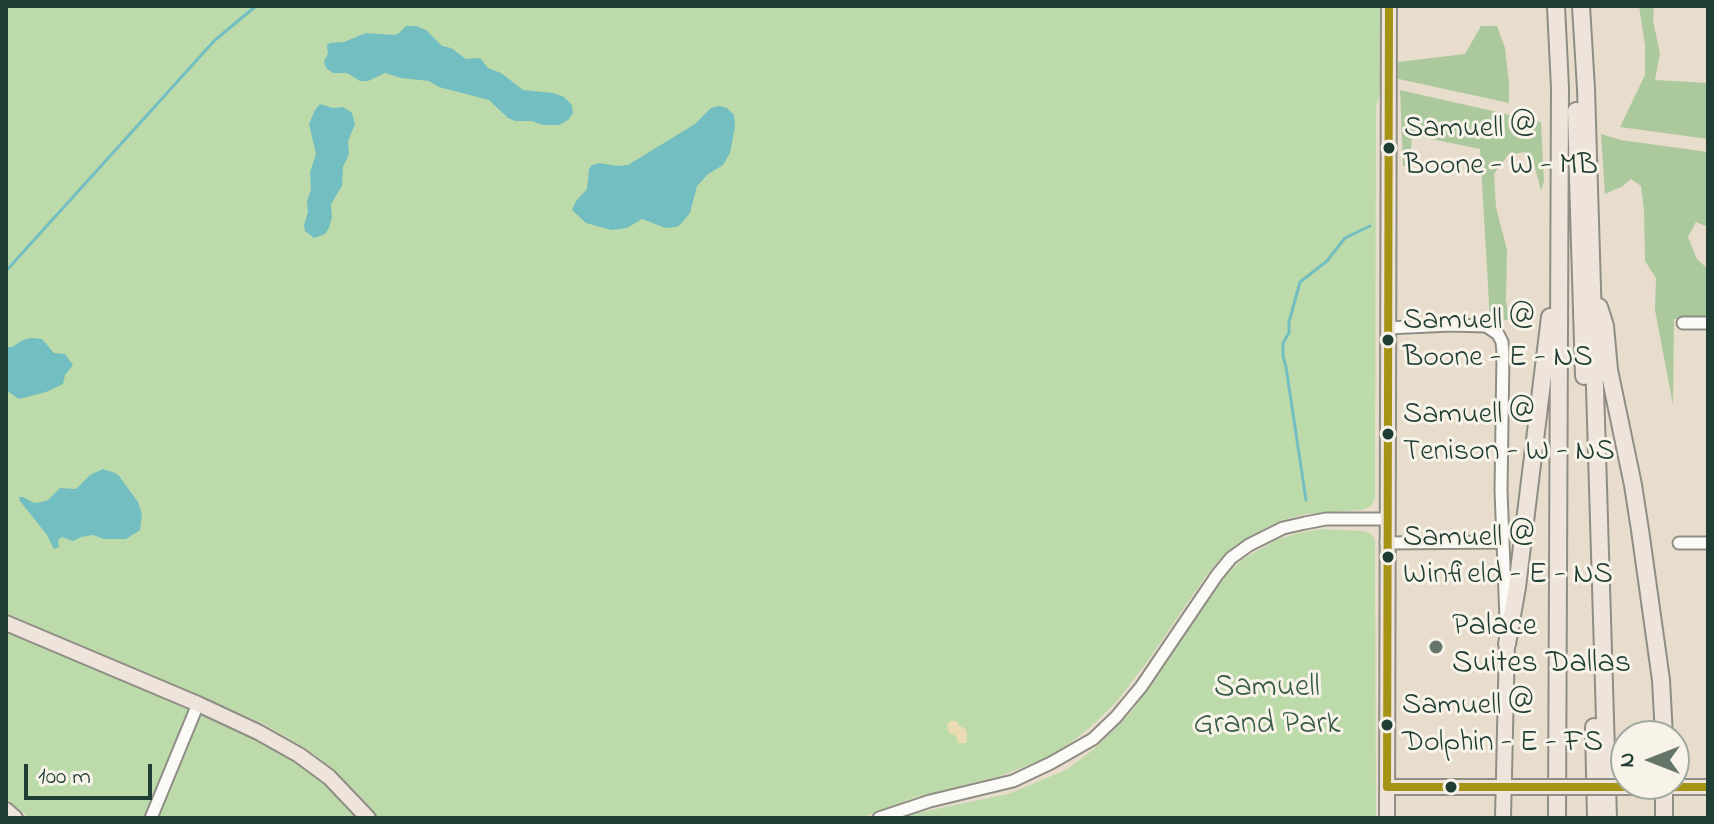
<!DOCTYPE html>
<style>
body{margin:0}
#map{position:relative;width:1714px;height:824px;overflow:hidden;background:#e8dccc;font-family:"Indie Flower",sans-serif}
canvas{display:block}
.frame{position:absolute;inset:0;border:8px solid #1f3d34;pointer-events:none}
.north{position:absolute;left:1610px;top:720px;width:80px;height:80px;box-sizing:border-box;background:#f7f3e8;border:2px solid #a1aaa0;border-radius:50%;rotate:270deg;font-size:22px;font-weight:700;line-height:32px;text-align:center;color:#1f3d34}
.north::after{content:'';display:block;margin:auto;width:28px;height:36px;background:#657569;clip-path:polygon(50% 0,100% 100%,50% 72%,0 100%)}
.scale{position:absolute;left:24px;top:764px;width:128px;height:36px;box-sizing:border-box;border:4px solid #1f3d34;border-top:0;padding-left:10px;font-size:24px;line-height:28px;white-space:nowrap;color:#1f3d34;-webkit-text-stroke:6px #f7f3e8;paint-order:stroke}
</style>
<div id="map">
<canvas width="1714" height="824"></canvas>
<div class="frame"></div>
<div class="north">N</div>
<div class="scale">100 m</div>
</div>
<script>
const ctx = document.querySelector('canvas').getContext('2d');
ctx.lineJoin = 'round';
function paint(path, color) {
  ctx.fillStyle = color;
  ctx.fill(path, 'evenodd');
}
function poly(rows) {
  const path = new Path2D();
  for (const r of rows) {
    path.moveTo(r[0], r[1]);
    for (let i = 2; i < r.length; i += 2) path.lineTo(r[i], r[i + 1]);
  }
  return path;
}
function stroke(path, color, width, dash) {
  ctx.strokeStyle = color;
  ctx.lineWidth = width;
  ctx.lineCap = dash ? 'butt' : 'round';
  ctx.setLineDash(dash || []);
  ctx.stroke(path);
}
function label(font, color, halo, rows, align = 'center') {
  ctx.font = font + ' "Indie Flower",sans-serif';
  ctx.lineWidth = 6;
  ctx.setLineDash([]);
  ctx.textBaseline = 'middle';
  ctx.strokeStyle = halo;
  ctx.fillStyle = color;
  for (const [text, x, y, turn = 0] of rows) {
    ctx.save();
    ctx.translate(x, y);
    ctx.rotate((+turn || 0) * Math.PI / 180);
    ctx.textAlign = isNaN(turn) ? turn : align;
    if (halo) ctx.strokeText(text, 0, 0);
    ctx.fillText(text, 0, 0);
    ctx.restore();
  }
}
paint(poly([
 [6,6,1380,6,1380,93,1376,107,1375,498,1371,506,1362,510,1306,514,1283,520,1267,527,1234,547,1221,558,1208,573,1149,659,1117,701,1096,722,1073,741,1046,758,1000,776,916,797,861,818,377,818,367,804,335,771,307,749,286,737,260,722,6,613],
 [1321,529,1364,531,1371,534,1375,540,1376,818,902,818,912,814,1008,794,1066,770,1093,750,1132,711,1227,574,1243,559,1276,540,1298,533],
 [6,629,256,735,314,771,361,818,29,818,6,798]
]), '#bddaaa');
paint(poly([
 [1639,6,1654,6,1653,21,1660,53,1655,80,1708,83,1708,139,1620,127,1645,75,1645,45],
 [1481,26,1497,26,1505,48,1509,83,1509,103,1394,78,1398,62,1465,54],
 [1400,90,1541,122,1544,181,1541,191,1534,164,1525,152,1508,155,1494,174,1496,207,1507,250,1506,300,1509,320,1490,320,1480,149,1412,135,1410,166,1403,166],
 [1601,134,1621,140,1708,152,1708,227,1696,222,1688,237,1697,259,1708,269,1708,319,1674,319,1673,405,1655,310,1656,278,1645,261,1644,211,1641,186,1631,179,1623,186,1605,194]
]), '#acc99e');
paint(poly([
 [950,721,957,721,959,726,966,729,967,735,966,743,958,743,956,736,949,733,947,725]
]), '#ebdbb3');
paint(poly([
 [406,26,416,26,426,30,442,46,451,48,466,59,480,58,488,68,501,73,523,90,553,93,564,97,572,105,573,113,568,120,559,125,543,125,532,121,515,121,508,118,489,100,439,87,429,81,401,78,385,73,368,81,360,81,347,73,333,73,326,68,324,61,328,54,327,45,330,43,344,42,366,33,395,35,399,33],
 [320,104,333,108,343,107,348,110,352,113,355,124,348,141,349,154,343,167,342,186,331,204,332,217,329,228,325,234,314,238,305,231,304,225,308,212,307,201,311,190,310,172,316,154,309,124,315,110],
 [719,106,727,108,734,115,735,127,730,153,723,165,708,174,697,186,690,213,680,225,676,227,666,228,642,219,627,228,612,230,586,223,572,210,576,201,587,189,589,169,592,165,599,163,618,166,628,165,695,124,711,108],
 [31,338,42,339,54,353,65,354,73,365,65,375,63,384,46,392,19,399,6,390,6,347,12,347,23,340],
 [103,469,115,473,119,476,138,502,142,514,140,530,126,539,104,539,93,535,81,537,73,541,62,537,58,540,59,547,54,549,47,535,20,501,19,497,23,497,34,503,42,502,48,500,60,488,76,489,90,475]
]), '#73bec0');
stroke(poly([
 [6,271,215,40,256,6],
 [1306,500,1286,367,1283,356,1283,343,1289,333,1289,322,1300,282,1327,261,1345,238,1370,226]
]), '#73bec0', 3);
const minor = poly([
 [1683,323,1708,323],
 [1387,328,1451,325,1486,326,1498,334,1502,342,1503,353,1501,490,1506,619],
 [1386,543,1502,542],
 [1679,543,1708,543],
 [151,818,198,704],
 [879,818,930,801,1013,781,1051,763,1093,739,1116,717,1141,687,1217,575,1231,558,1249,545,1283,528,1305,523,1326,519,1387,519]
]);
const major = poly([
 [6,623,198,704,258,732,299,755,329,777,368,818],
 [1387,787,1529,787],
 [1642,787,1708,787],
 [6,810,15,818],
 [1387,818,1389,6],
 [1503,818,1507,644]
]);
const highway = poly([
 [1556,6,1560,88,1557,818],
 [1581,6,1586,89,1608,818],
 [1576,111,1584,376],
 [1599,307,1605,326,1609,370,1633,485,1640,530,1661,680,1664,736],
 [1507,644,1517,587,1550,317],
 [1594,727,1596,818],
 [1664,784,1664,818]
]);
stroke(minor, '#8f8e84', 15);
stroke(major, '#8f8e84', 18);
stroke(highway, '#8f8e84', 20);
stroke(minor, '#fcfaf7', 11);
stroke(major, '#eee4dc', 14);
stroke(highway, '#eee4dc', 16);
const majorBridge = poly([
 [1529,787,1642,787]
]);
stroke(majorBridge, '#8f8e84', 18, []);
stroke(majorBridge, '#eee4dc', 14);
stroke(poly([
 [1387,787,1389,6],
 [1387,787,1708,787]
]), '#a59315', 8);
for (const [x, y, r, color] of [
 [1389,148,7,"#1f3d34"],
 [1388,340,7,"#1f3d34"],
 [1388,434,7,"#1f3d34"],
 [1388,557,7,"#1f3d34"],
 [1436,647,8,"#657569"],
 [1387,725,7,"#1f3d34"],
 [1451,787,7,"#1f3d34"]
]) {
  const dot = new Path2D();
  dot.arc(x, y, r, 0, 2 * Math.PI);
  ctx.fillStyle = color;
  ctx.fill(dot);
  stroke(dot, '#f7f3e8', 3);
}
label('30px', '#1f3d34', '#f7f3e8', [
 ["Samuell @",1404,131],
 ["Boone - W - MB",1404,168],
 ["Samuell @",1403,323],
 ["Boone - E - NS",1403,360],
 ["Samuell @",1403,417],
 ["Tenison - W - NS",1403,454],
 ["Samuell @",1403,540],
 ["Winfield - E - NS",1403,577],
 ["Samuell @",1402,708],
 ["Dolphin - E - FS",1402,745]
], 'left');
label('32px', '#1f3d34', '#f7f3e8', [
 ["Palace",1452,629],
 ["Suites Dallas",1452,666]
], 'left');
label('32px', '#385c46', '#f7f3e8', [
 ["Samuell",1267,690],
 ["Grand Park",1267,727]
]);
</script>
